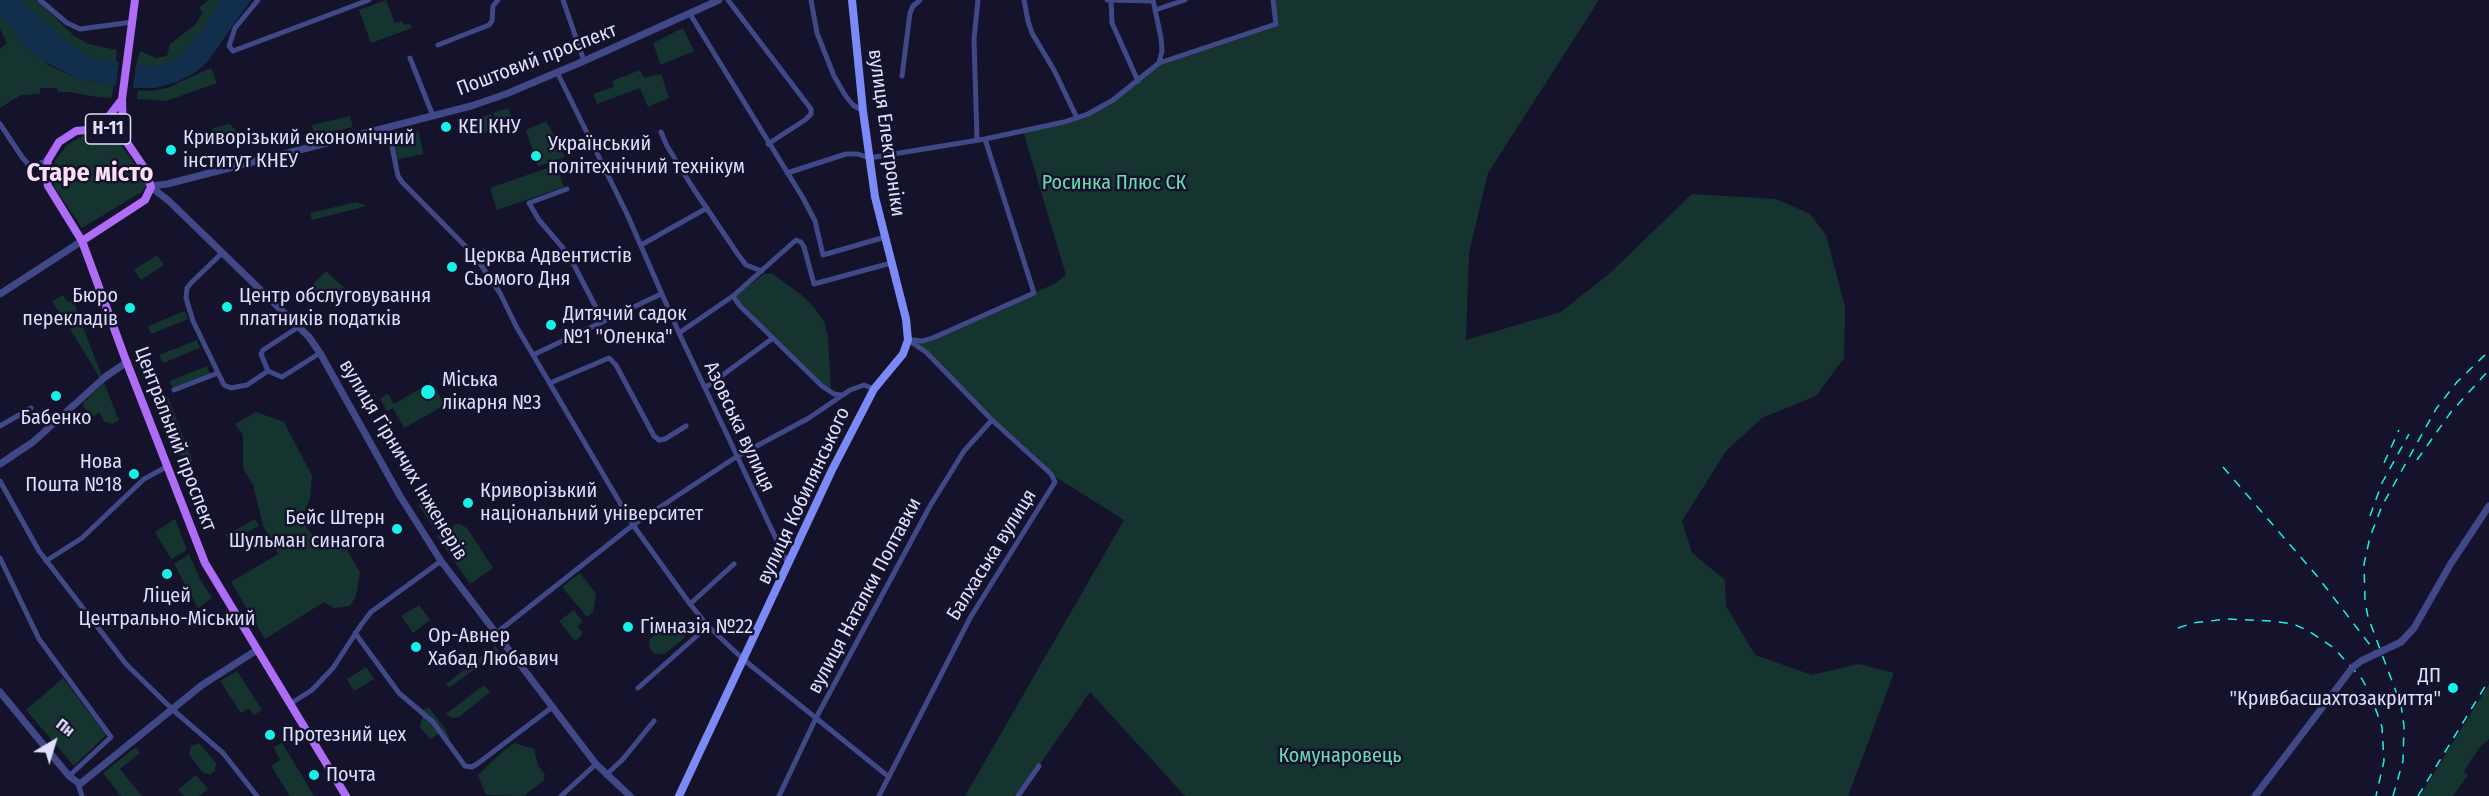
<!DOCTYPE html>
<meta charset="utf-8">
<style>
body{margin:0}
#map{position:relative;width:2489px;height:796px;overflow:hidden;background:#14132b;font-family:"Fira Sans Condensed",sans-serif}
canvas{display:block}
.north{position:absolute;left:24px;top:712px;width:60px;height:60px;-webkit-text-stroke:4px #14132b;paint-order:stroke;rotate:38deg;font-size:16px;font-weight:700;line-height:24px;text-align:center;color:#dedffd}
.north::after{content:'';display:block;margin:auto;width:21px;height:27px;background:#dedffd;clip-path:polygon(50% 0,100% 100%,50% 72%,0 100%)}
</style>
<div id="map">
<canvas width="2489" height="796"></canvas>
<div class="north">Пн</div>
</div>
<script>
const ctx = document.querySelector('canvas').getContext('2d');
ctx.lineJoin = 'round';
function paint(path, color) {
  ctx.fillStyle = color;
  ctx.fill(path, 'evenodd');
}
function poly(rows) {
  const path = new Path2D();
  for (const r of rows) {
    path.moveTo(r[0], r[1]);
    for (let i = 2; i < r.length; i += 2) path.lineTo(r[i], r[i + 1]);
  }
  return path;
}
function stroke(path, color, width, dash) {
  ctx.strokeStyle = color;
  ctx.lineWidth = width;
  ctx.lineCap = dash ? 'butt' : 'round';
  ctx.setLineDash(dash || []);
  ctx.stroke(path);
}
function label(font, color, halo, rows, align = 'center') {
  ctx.font = font + ' "Fira Sans Condensed",sans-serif';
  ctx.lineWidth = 5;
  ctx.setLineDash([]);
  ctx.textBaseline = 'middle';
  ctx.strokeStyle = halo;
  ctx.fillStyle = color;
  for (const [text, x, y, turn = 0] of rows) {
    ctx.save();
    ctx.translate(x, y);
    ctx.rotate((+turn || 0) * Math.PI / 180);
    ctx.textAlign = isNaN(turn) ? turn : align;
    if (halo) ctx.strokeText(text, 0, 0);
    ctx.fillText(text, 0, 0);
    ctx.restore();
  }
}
paint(poly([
 [19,0,37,0,73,35,88,44,117,50,116,60,119,63,90,57,72,46],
 [208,0,220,0,206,25,180,57,160,66,136,65,140,51,156,58,167,56,170,44,195,25,203,12,199,8],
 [386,0,395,23,402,21,404,25,410,23,412,28,371,43,359,10],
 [1273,0,1599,0,1488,173,1469,253,1466,340,1561,312,1609,274,1692,194,1776,199,1810,214,1826,235,1845,307,1844,358,1816,396,1762,418,1726,451,1682,521,1692,553,1725,580,1726,606,1755,655,1812,675,1859,664,1894,673,1848,796,1185,796,1090,692,1018,796,965,796,1124,520,1051,474,992,420,926,352,908,340,923,341,1034,293,1056,283,1066,275,1023,131,1064,122,1103,106,1159,63,1276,25],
 [0,17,8,22,25,46,50,66,80,79,116,85,113,87,112,98,97,97,69,92,58,92,57,88,40,88,40,94,21,95,0,108,0,49,7,43,0,29],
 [683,28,694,51,661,65,653,43],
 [211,68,217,83,166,101,137,99,138,90,150,91,167,88],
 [640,70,644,78,661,74,669,98,648,107,640,88,597,104,593,94,614,87,612,81],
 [508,108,514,123,498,128,493,113],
 [491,114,496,129,480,135,475,119],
 [350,116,353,127,315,136,312,125],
 [546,121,565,157,538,166,526,130],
 [229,124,236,130,234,139,221,143,214,141,211,135,213,128],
 [297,129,300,140,273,147,270,136],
 [419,132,423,154,395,160,390,138],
 [84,135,104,136,121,145,138,168,147,184,143,191,82,228,54,187,52,169,56,159,67,145],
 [556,165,564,187,497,210,490,188],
 [357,202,367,206,312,220,310,213],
 [157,255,164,265,141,280,134,270],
 [326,271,355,298,302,295],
 [764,274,773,274,800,294,811,304,824,321,828,337,831,391,741,305,736,295],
 [63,295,68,302,73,300,79,316,65,322,52,301],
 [185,311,188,319,151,334,148,326],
 [82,325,102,376,100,378,70,329],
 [197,340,200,348,163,363,159,355],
 [207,366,210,374,173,389,170,381],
 [432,382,445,405,404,428,393,408,387,411,380,398,388,394,394,404],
 [104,383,119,420,112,424,104,421,99,412,93,417,83,406,84,402],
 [168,397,193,462,189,464,186,457,177,454,156,401],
 [256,412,284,422,312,476,310,498,304,513,307,529,321,542,339,540,342,542,360,572,356,596,350,606,334,608,324,602,265,639,231,582,278,554,263,525,253,485,243,468,243,435,235,424],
 [425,499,442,525,435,530,418,504],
 [175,519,187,550,171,559,155,532],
 [255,519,259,526,229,541,226,535],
 [458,523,467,528,493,568,470,584,437,536],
 [189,554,200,579,212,598,198,608,174,564],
 [580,573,596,594,593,612,587,617,562,587],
 [419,605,430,620,413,633,401,616],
 [574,610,583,622,577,626,582,632,581,636,575,641,559,621],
 [677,620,685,626,685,637,665,654,654,654,649,647,650,639,670,622],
 [495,646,499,651,449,688,446,684],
 [366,667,374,679,354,691,347,679],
 [237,671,262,710,254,715,249,708,241,713,220,681],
 [63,678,106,735,74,766,26,710],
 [2489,684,2489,739,2480,747,2464,771,2468,775,2453,796,2420,796],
 [484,685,490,692,459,717,452,718,446,714],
 [429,708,444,727,449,737,449,742,440,733,430,739,420,727,424,709],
 [199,743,216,763,215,770,210,775,202,772,189,754,191,746],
 [282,743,307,784,314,796,290,796,271,766,280,760,274,747],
 [515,743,534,749,538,765,545,775,544,780,524,796,486,795,478,775,503,751],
 [136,747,140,753,120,769,142,796,121,796,103,773],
 [196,775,208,789,199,796,184,796,178,790]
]), '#16342f');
paint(poly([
 [0,0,19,0,72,46,90,57,119,63,116,85,80,79,41,60,25,46,8,22,0,17],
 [220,0,251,0,208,61,196,72,177,82,155,88,133,88,136,65,160,66,180,57,206,25]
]), '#112f4c');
stroke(poly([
 [40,0,67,23,80,29,133,22],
 [258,0,235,28,229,46,233,51,369,0],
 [563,0,584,61],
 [728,0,811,109,811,114,805,120,768,144],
 [811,0,817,33,834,76,845,95,853,105,863,111],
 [1024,0,1028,21,1032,33,1054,70,1077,118],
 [1107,0,1153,1],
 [1111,0,1112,23,1138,81],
 [1155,10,1185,0],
 [690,14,803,198,815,221,823,255,885,237],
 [438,45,489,25,492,21,493,6,498,0],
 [410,58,433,116],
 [1159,63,1276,24,1273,0],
 [557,72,627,214,679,333,788,564],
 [902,76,910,13,913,6,920,0],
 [0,124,22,157,28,164,38,164,48,160],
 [388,127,398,176,402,182,475,256,500,293,516,326,633,525,690,604,708,626,744,660,889,777],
 [661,132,667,146,693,188,737,253,746,265,762,271],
 [977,140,974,39,978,0],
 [787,173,846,154,858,154,869,158,985,139,1064,122,1088,114,1113,100,1159,63,1162,51,1161,38,1153,0],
 [567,189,529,203,539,220,563,248,574,265,603,321],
 [641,245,707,208],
 [223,252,191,283,187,288,186,298,193,321,224,385,231,388,247,385,268,371,261,354,263,350,300,326],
 [733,296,740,306,822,386,834,394,841,395],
 [679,333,733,296,796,240,801,242,804,247,814,284,891,263],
 [913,340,923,341,935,337,1034,293,985,139],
 [533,355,661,294],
 [268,371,282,377,320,353],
 [550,383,609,358,616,365,654,436,659,440,665,439,686,426],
 [705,388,773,338],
 [174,390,218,373],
 [0,426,31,408],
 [0,481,39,551,126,664,173,710,223,753,257,796],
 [0,558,39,639,111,737,69,776],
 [46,561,82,538,144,479,168,466],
 [690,604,734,564],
 [355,633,399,693,433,722,465,766,472,767,477,764,551,708],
 [495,634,633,525,736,457,809,418,850,390,864,385,874,389],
 [638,688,708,626],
 [290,704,312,690,333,668,361,625,371,612,441,561],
 [606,775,623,759,654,721],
 [78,784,82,796],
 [561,796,596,764],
 [779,796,816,718,930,506,964,451,992,420],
 [879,796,970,618,1055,482,1051,474,992,420,926,352,908,340],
 [1018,796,1039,766]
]), '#414887', 5);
stroke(poly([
 [151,186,167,184,471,106,506,94,584,61,719,0],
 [151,187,169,201,309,337,320,353,400,496,441,561,596,764,630,796],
 [0,294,82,241],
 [0,464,33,442,105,377,127,362],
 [2401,642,2414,628,2450,565,2489,506],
 [0,692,69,776,80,784,202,685,257,650],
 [2255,796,2337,688]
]), '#414887', 7);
stroke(poly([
 [679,796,832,470,874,389,903,354,908,340,906,319,875,197,863,111,852,0]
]), '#7b8af7', 8);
stroke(poly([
 [100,128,120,102],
 [126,141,123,130,122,99,135,0],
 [82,241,145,200,151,187,145,169,126,141,119,134,106,128,76,131,59,142,48,160,46,173,48,186,82,241,125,358,205,563,346,796]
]), '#af6cf7', 8);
stroke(poly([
 [2417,460,2451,412,2489,370],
 [2384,463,2399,430],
 [2223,467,2317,576,2377,654],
 [2370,516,2382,483,2409,434],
 [2178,628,2193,623,2227,619,2272,621,2293,624,2307,630,2334,648,2362,679,2371,696,2382,727,2384,761,2376,796],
 [2393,796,2403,761,2404,726,2401,705,2368,617,2365,601,2364,564,2370,537,2382,506,2436,409,2457,382,2489,351],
 [2418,796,2489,680]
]), '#16f2e8', 1.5, [9, 8]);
stroke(poly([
 [2337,688,2352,668,2361,661,2401,642]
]), '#414887', 7);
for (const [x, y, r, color] of [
 [446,127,6,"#16f2e8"],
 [171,150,6,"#16f2e8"],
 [536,156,6,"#16f2e8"],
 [452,267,6,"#16f2e8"],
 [227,307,6,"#16f2e8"],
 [130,308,6,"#16f2e8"],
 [551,325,6,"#16f2e8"],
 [428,392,8,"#16f2e8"],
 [56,396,6,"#16f2e8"],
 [134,474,6,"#16f2e8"],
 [468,503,6,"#16f2e8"],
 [397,529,6,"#16f2e8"],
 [167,574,6,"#16f2e8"],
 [628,627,6,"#16f2e8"],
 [416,647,6,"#16f2e8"],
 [2453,688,6,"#16f2e8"],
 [270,735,6,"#16f2e8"],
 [314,775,6,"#16f2e8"]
]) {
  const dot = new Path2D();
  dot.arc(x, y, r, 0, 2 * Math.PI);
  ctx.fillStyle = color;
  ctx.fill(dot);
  stroke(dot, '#14132b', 2);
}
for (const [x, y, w] of [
 [108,129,45]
]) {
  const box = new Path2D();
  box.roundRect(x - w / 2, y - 15, w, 30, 4.5);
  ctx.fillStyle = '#14132b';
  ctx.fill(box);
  stroke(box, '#dedffd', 1.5);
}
label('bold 18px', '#dedffd', null, [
 ["Н-11",108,129]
]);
label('20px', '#dedffd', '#14132b', [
 ["Поштовий проспект",537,60,-21],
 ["вулиця Електроніки",886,133,82],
 ["Азовська вулиця",739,427,65],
 ["Центральний проспект",175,439,69],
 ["вулиця Гірничих Інженерів",403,460,59],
 ["вулиця Кобилянського",804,496,-65],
 ["Балхаська вулиця",992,555,-58],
 ["вулиця Наталки Полтавки",865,596,-62]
]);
label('20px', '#dedffd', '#14132b', [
 ["КЕІ КНУ",458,127],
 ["Криворізький економічний",183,138],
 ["інститут КНЕУ",183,161],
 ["Український",548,144],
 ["політехнічний технікум",548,167],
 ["Церква Адвентистів",464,256],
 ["Сьомого Дня",464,279],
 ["Бюро",118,296,"right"],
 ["перекладів",118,319,"right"],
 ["Центр обслуговування",239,296],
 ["платників податків",239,319],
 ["Дитячий садок",563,314],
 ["№1 \"Оленка\"",563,337],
 ["Міська",442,380],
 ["лікарня №3",442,403],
 ["Бабенко",56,418,"center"],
 ["Нова",122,462,"right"],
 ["Пошта №18",122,485,"right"],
 ["Криворізький",480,491],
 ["національний університет",480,514],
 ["Бейс Штерн",385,518,"right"],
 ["Шульман синагога",385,541,"right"],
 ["Ліцей",167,596,"center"],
 ["Центрально-Міський",167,619,"center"],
 ["Гімназія №22",640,627],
 ["Ор-Авнер",428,636],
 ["Хабад Любавич",428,659],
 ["ДП",2441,676,"right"],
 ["\"Кривбасшахтозакриття\"",2441,699,"right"],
 ["Протезний цех",282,735],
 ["Почта",326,775]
], 'left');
label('20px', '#6ddbb0', '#14132b', [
 ["Росинка Плюс СК",1114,183],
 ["Комунаровець",1340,756]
]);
label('bold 26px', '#fde0f7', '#14132b', [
 ["Старе місто",90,174]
]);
</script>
